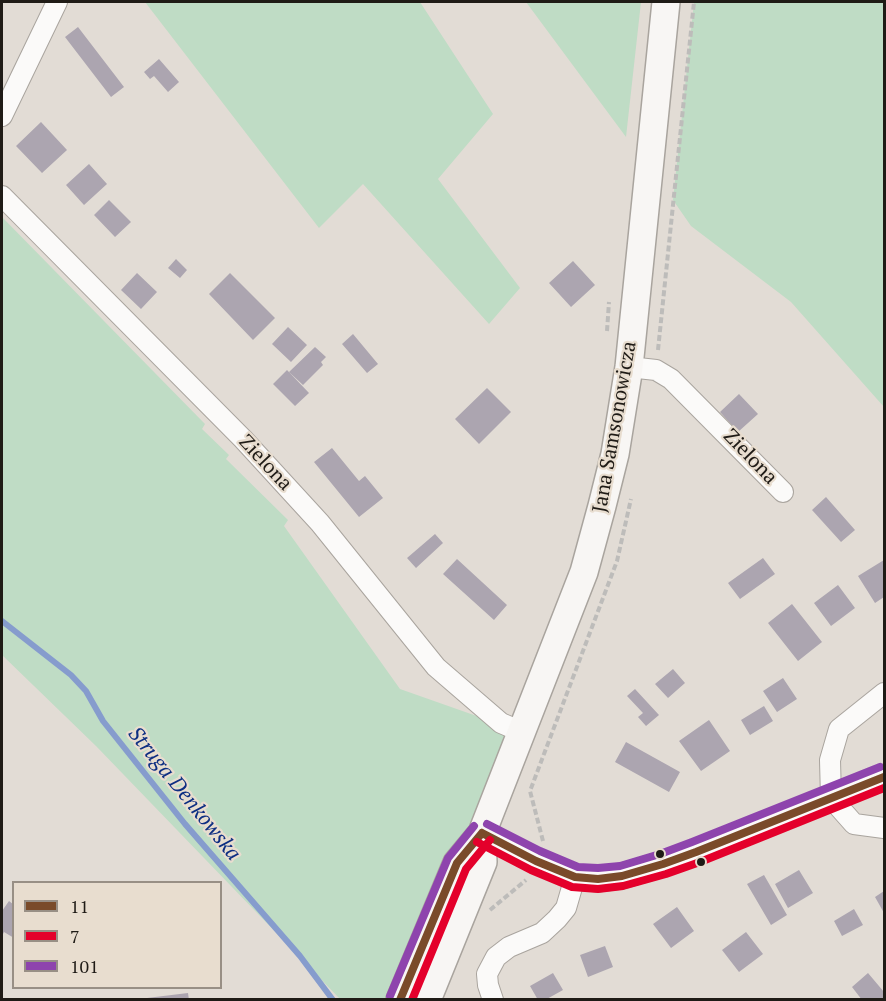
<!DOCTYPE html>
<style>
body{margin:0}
#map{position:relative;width:886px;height:1001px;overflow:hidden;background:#e2dcd5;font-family:"PT Serif",serif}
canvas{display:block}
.frame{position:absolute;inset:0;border:3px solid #1f1b16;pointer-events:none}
.legend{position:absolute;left:12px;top:881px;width:210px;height:108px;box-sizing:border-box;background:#e8ddcf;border:2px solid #988f85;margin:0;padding:8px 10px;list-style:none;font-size:18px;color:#1f1b16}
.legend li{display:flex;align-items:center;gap:12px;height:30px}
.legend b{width:30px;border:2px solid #988f85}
</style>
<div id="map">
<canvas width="886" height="1001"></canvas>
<div class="frame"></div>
<ul class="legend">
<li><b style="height:8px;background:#7a4b2a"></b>11</li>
<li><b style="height:8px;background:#e4002b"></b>7</li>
<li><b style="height:8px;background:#8e44ad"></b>101</li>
</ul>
</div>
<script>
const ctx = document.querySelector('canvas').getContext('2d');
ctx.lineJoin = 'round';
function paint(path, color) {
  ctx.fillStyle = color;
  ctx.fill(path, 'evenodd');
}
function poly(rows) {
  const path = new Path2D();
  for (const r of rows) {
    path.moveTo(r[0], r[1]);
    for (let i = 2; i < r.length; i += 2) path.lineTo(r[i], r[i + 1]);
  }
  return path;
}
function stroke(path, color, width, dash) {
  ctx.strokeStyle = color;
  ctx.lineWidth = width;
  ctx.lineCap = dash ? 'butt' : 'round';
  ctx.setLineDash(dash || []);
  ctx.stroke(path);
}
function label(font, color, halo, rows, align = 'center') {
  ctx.font = font + ' "PT Serif",serif';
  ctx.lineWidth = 4.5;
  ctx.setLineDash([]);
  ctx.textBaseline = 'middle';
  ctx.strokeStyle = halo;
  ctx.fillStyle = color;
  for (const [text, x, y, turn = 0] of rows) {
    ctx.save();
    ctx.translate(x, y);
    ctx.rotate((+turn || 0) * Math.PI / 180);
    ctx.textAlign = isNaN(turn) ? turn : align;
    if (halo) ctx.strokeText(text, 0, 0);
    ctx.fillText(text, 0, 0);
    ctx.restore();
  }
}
paint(poly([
 [145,2,420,2,493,114,438,179,520,288,489,324,363,184,319,228],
 [526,2,641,2,626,137],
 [694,2,884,2,884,407,791,302,691,226,673,200],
 [2,217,205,424,202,429,229,455,226,459,288,520,284,526,400,689,522,732,400,999,340,999,96,746,2,655]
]), '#bfdcc5');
stroke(poly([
 [2,621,71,675,86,691,103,721,185,824,300,956,333,1000]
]), '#869ccd', 6);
paint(poly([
 [78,27,124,87,111,97,65,37],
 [159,59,179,82,168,92,154,76,150,79,144,72],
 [41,122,67,150,42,173,16,146],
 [89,164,107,184,84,205,66,185],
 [109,200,131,222,115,237,94,215],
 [176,259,187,270,180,278,168,268],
 [573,261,595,285,571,307,549,283],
 [137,273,157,292,141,309,121,290],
 [230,273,275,318,253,340,209,294],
 [288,327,307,345,291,362,272,344],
 [353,334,378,364,367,373,342,344],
 [315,347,326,357,321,362,323,365,303,385,289,372],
 [287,370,309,393,295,406,273,384],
 [487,388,511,412,479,444,455,419],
 [739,394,758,414,738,432,720,412],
 [332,448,359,481,365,476,383,498,359,517,314,462],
 [826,497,855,530,841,542,812,510],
 [435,534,443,543,416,568,407,558],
 [763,558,775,574,740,599,728,583],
 [457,559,507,605,494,620,443,574],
 [884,560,884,597,875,603,858,576],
 [838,585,855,608,831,626,814,603],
 [792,604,822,642,798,661,768,623],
 [673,669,685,683,668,698,655,684],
 [783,678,797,699,777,712,763,691],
 [635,689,659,715,646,726,638,717,643,713,627,696],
 [764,706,773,721,750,735,741,720],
 [709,720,730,751,701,771,679,741],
 [626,742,680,772,669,792,615,762],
 [799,870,813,893,788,908,775,884],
 [764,875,787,915,771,925,747,884],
 [884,891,884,913,875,897],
 [9,901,14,905,14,938,4,932,2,936,2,911],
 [677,907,694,931,671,948,653,924],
 [854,909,863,925,842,936,834,921],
 [746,932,763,954,739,972,722,950],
 [605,946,613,967,588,977,580,955],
 [553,973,563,990,545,1000,538,1000,530,986],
 [868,973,884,992,884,1000,862,1000,852,987],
 [188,993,189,1000,147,1000,147,998]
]), '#aca5b0');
const minor = poly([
 [2,116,57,2],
 [2,196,243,439,320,523,436,667,501,723,522,732],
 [629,367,656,370,671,379,783,492],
 [884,693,839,729,830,760,831,798,854,824,884,828],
 [493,1000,488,985,487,974,496,957,509,947,542,933,557,919,566,908,575,877]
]);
const tertiary = poly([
 [482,833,536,861,575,877,598,879,622,876,663,864,696,852,884,777]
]);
const secondary = poly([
 [400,1000,457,863,482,833,584,572,602,506,615,454,629,367,666,2],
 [427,1000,483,862,482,833]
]);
stroke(minor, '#a9a49e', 22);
stroke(tertiary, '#a9a49e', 27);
stroke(secondary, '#a9a49e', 30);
stroke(poly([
 [607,331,609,302],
 [658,350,694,2],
 [543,841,530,791,617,561,631,499],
 [490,910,526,880]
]), '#bdbcba', 4, [6, 3]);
stroke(minor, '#fbfaf9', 20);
stroke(tertiary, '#fbfaf9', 24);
stroke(secondary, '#f8f6f4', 27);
stroke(poly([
 [482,833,536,861,575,877,598,879,622,876,663,864,696,852,884,777],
 [400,1000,457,863,482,833]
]), '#7a4b2a', 8);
stroke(poly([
 [477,842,531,870,572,887,598,889,623,886,666,874,700,862,884,788],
 [412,1000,466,869,490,840]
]), '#e4002b', 8);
stroke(poly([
 [487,824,540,851,578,867,598,868,620,866,660,854,692,842,880,767],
 [390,996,448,858,474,826]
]), '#8e44ad', 8);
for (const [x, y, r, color] of [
 [660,854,5,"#1f1b16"],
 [701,862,5,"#1f1b16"]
]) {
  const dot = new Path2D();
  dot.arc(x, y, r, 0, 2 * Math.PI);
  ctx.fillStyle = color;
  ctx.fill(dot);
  stroke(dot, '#e8ddcf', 2);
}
label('20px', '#1f1b16', '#e8ddcf', [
 ["Jana Samsonowicza",615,427,-80],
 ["Zielona",750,457,46],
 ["Zielona",265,463,47]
]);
label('italic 21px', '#0d2e82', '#e8ddcf', [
 ["Struga Denkowska",184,794,51]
]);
</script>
